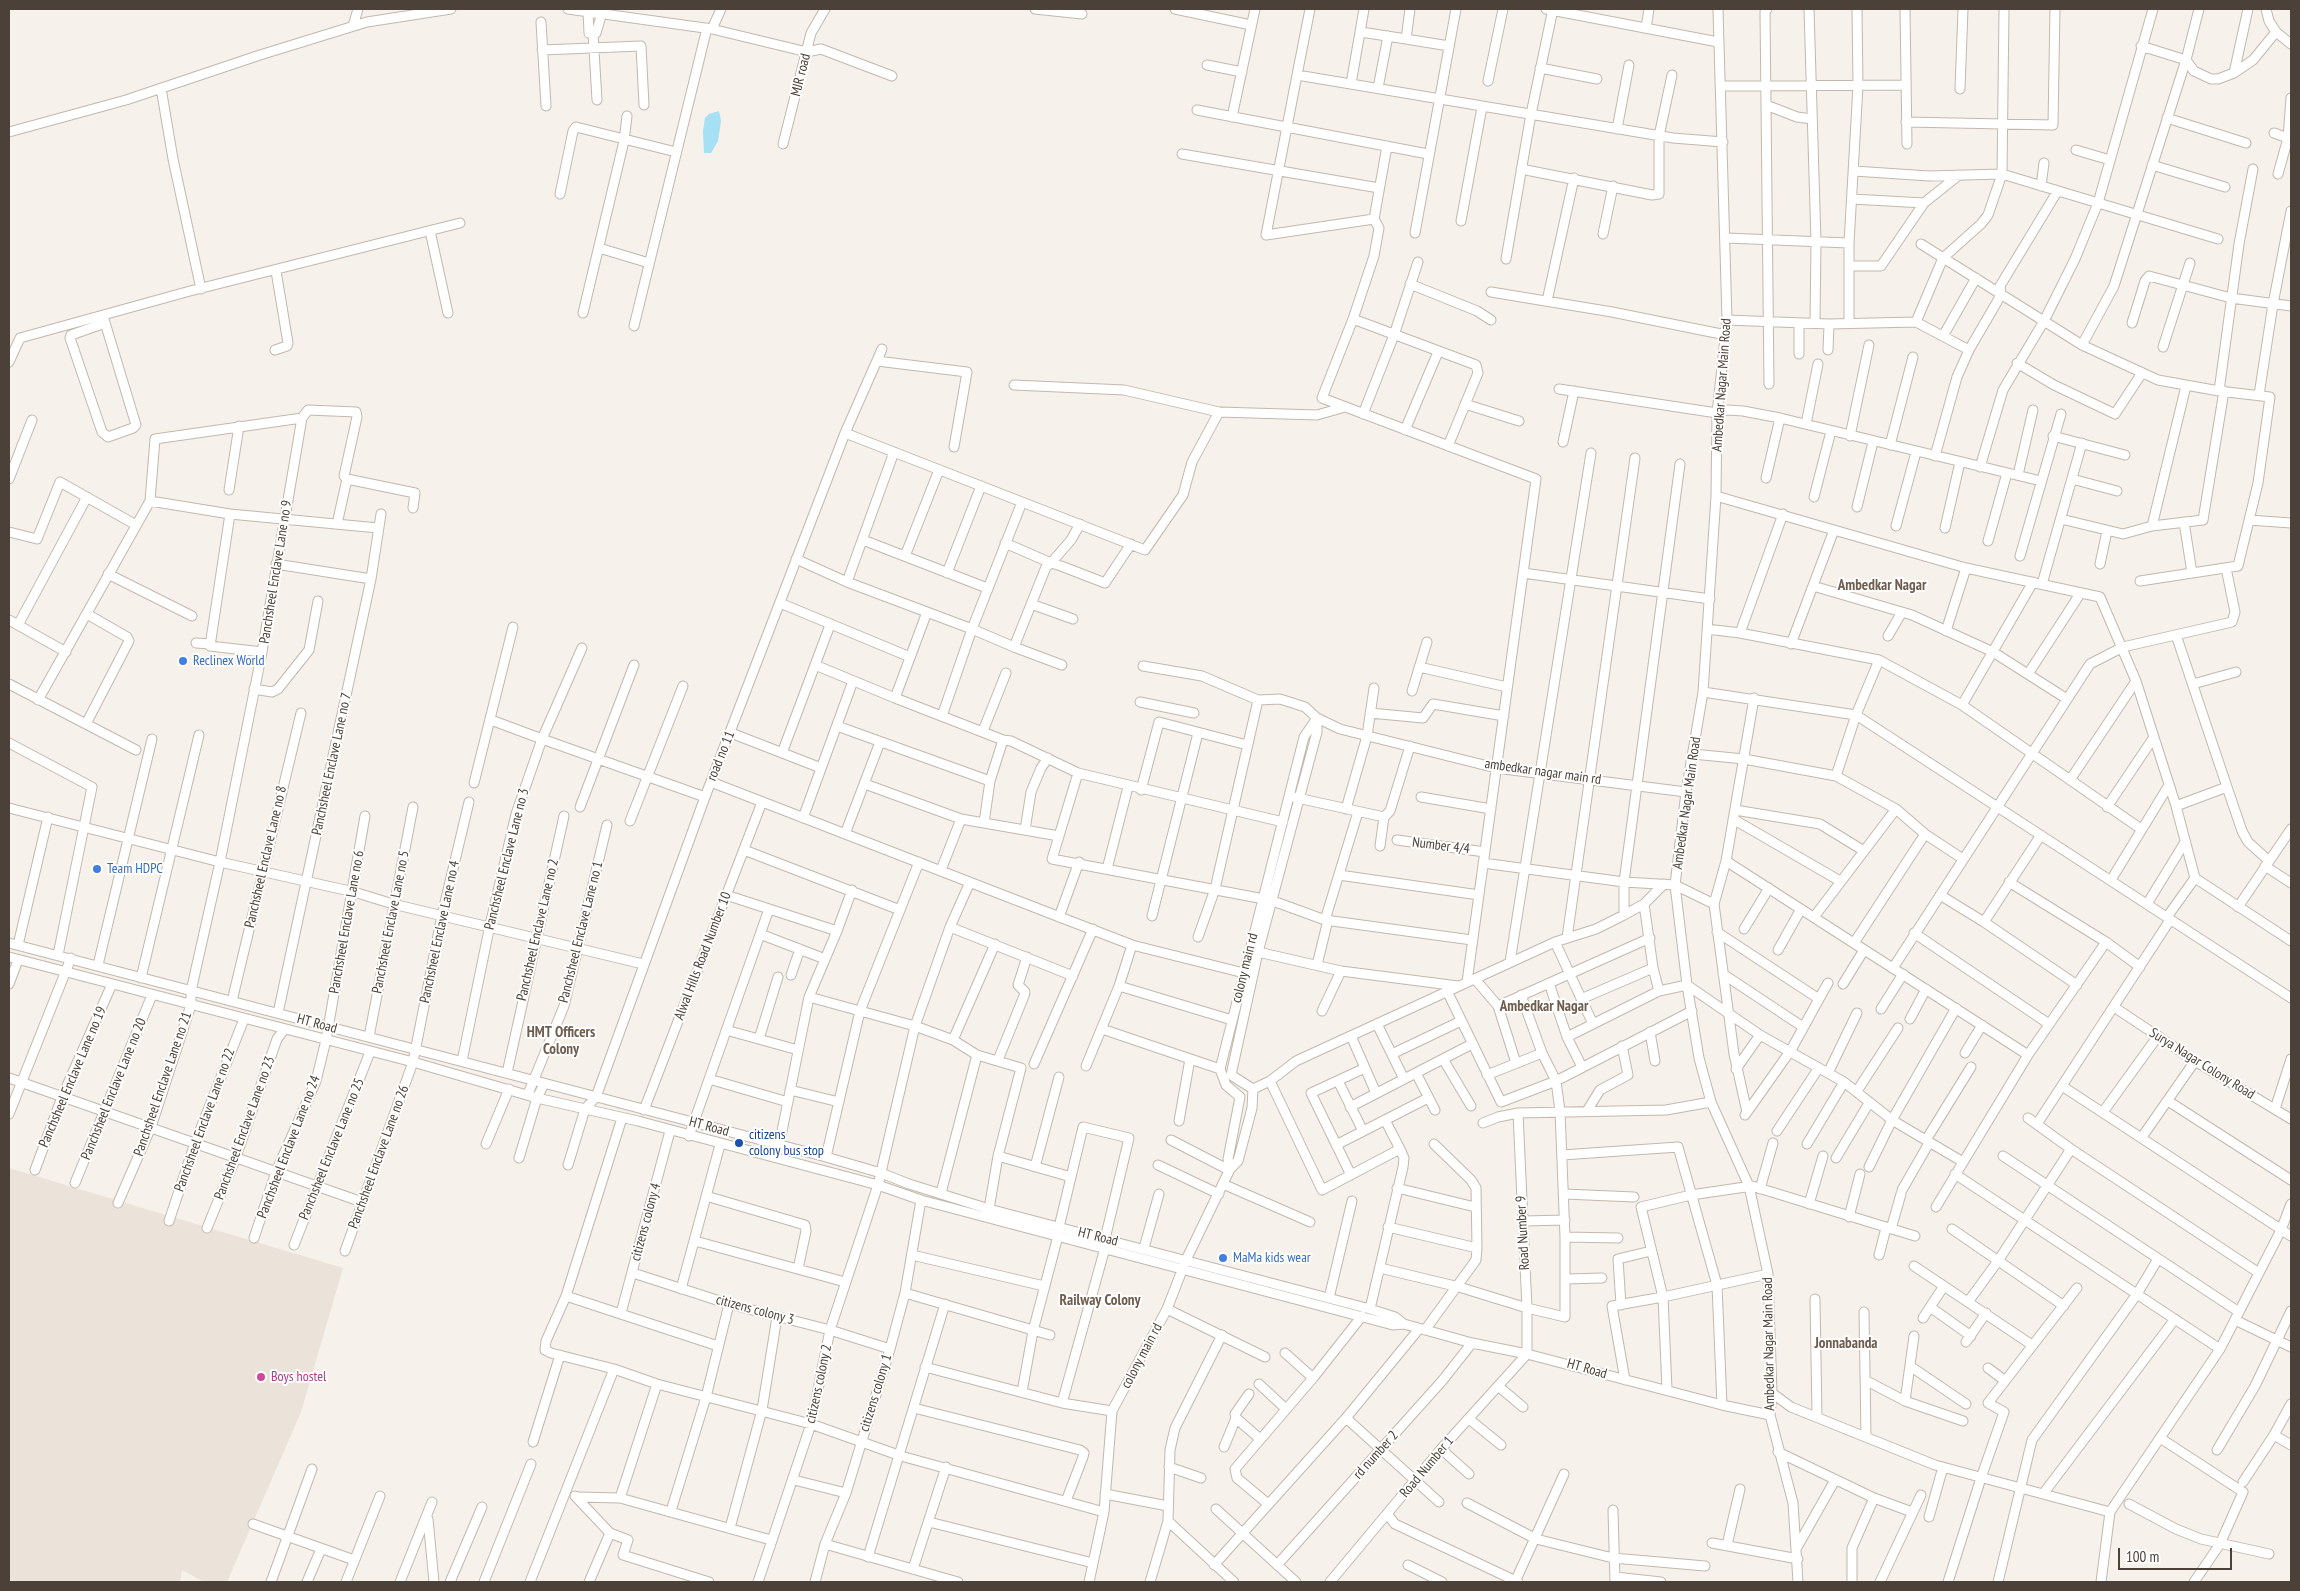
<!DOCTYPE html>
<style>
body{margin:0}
#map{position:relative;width:2300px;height:1591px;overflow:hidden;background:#f6f1eb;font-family:"PT Sans Narrow",sans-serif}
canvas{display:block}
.frame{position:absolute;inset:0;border:10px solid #4c4138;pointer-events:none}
.scale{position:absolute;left:2118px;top:1548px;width:114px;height:22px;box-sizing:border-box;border:2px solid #4c4138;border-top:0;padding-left:6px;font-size:15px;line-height:18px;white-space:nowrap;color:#4c4138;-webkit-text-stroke:4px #fff;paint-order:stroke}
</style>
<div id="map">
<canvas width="2300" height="1591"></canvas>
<div class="frame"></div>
<div class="scale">100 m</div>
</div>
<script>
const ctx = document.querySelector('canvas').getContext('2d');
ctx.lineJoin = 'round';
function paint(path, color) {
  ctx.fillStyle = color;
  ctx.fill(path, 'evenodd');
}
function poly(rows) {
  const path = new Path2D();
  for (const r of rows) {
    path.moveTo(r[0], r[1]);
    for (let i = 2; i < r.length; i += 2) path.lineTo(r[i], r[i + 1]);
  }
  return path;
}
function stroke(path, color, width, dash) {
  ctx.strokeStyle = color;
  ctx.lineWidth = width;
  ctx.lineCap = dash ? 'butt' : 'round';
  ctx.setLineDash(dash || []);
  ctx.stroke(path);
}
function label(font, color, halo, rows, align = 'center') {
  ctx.font = font + ' "PT Sans Narrow",sans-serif';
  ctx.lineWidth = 4;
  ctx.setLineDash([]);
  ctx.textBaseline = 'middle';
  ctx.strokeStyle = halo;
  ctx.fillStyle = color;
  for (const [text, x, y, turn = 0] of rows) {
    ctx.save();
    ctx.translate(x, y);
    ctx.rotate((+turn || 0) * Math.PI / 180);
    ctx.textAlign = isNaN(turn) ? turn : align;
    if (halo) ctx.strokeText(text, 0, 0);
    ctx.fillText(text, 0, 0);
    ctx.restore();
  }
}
paint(poly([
 [9,1168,343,1268,301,1412,227,1582,204,1582,182,1570,180,1582,9,1582]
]), '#ebe3d9');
paint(poly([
 [719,111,721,121,718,141,711,153,704,153,703,131,705,118,709,114]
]), '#a5e0f5');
const minor = poly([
 [568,9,712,29,807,52,821,49,892,76],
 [1035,9,1082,14],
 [1175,9,1251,25],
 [1310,9,1297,75,1673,138,1723,142],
 [1410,9,1406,39,1449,46],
 [1546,9,1718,42],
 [1718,9,1727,320,1717,413,1716,496,1703,692,1686,792,1675,885,1687,985,1699,1058,1711,1102,1749,1186,1768,1274,1772,1393,1770,1415,1793,1503,1798,1582],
 [1767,9,1765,12,1769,384],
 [1809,9,1816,242,1815,323],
 [1905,9,1907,144],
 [2266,9,2269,21,2276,32,2291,44],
 [588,12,589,33,596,33,602,13],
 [541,22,546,106],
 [353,26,358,9],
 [1646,28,1649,9],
 [712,29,721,9],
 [1361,32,1406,39],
 [593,33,597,100],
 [2141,46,2186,60,2194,71,2211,79,2218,79,2234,73,2248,9],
 [542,50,641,46,644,105],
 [1207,65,1242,72],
 [1540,68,1597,79],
 [2234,73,2253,60,2276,32],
 [1297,75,1266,235,1374,219],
 [1488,81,1503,9],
 [1351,84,1364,9],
 [1721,86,1905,85],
 [161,88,173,159,201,289],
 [1378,88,1388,36],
 [1960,89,1963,9],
 [2291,98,2288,138,2291,139],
 [1766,105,1797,117,1812,119],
 [1197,110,1428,154],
 [1232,117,1255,9],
 [2167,118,2246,143],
 [1906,122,2053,125,2055,9],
 [1617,129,1629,65],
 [9,132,126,100,260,55,367,22,451,9],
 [2274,133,2288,138,2278,174],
 [783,144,811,33,825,9],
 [1387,146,1374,219,1379,228,1374,256,1353,319,1322,398,1536,479,1467,982],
 [2076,150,2110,160],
 [1182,154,1379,188],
 [2152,165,2225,187],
 [1521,169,1652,195,1659,194,1659,136,1672,75],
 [1854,171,1929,176,2002,174,2218,239],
 [2041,186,2044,163],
 [560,194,573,131,576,127,676,152],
 [1852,199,1924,203,1959,175],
 [1461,221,1482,107],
 [430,231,448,313],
 [1415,233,1456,9],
 [1603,234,1613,186],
 [1726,238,1849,243],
 [1921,244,2082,345,2158,380,2219,391,2270,397,2258,483,2238,566,2140,581],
 [599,248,649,263],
 [1506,259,1531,114,1553,9],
 [1849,266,1881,266,1924,203],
 [1410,284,1477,311,1491,320],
 [1491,292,1612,312,1726,335],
 [1547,301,1574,178],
 [583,313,624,141,627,116],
 [103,316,136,425,133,428,108,437,102,432,70,338,71,335,105,323],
 [1353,319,1476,365,1478,373,1448,446],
 [1727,320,1829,324,1916,322,1969,350],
 [1916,322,1943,258,1981,224,1988,215,2002,174,2004,9],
 [1799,323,1799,354],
 [1849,323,1849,243,1858,86,1857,9],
 [2132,323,2145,281,2149,276,2231,298,2291,306],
 [634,326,707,28],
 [1943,336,1976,278],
 [2082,345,2114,286,2186,60,2199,9],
 [2163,347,2190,263],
 [275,350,287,346,288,343,276,271],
 [1828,350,1829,324],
 [877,361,967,372,954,447],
 [9,362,20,338,190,291,460,223],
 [2017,363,2054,385,2115,414,2142,373],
 [1014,385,1124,390,1219,412],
 [1559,389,1717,413,1728,410,1743,411,1780,418,2041,481],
 [2219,391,2239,244,2253,169],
 [2259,395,2273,304,2291,211],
 [1465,404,1519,421],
 [1363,414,1394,335,1418,262],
 [1806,424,1818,364],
 [1405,430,1438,352],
 [845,433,1145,550,1183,495,1192,462,1219,412,1317,415,1345,407],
 [1850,436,1869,345],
 [2053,436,2125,455],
 [1563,442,1574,391],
 [1890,445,1913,357],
 [1935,456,1957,377,1969,350,2001,295,2000,286,2057,192],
 [1980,467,2003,390,2044,321,2075,259,2098,203,2153,9],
 [2018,475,2033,410],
 [1766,478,1780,418],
 [9,479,32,420],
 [2072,479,2117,491],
 [229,490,239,426],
 [1716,496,1966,568,2100,597,2136,681,2176,806,2195,878,2167,917],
 [1814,497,1831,431],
 [150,501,155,439,302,418],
 [1857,507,1873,442],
 [230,514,210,646,262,652],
 [2061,519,2123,534,2152,526,2203,520,2224,391],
 [2249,520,2291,523],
 [2184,522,2192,573],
 [337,524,347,479],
 [1896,526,1916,452],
 [2152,526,2186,386],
 [1945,528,1960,462],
 [9,532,37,539,60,482,136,525],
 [863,540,987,588],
 [1988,541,2007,473],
 [1005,543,1051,563,1071,540,1080,524],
 [905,556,939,470],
 [2020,556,2061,414],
 [796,559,847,582,972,629,1022,502],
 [276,564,371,579],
 [2100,564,2107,531],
 [947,573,981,486],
 [1523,573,1710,599],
 [108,574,192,616],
 [847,582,894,452],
 [2042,584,2082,443],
 [1813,586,1912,615,1993,652,2067,699],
 [780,603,910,657],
 [1031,604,1073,619],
 [927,612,895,698,1003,740,1011,741,1078,773,1283,822],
 [9,620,66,652],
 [18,625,87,497],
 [1707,629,1740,633,1879,660,1962,705,2141,829],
 [1946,631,1966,568],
 [1740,633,1783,514],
 [2176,635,2227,787],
 [1888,636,1902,612],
 [196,643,211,644],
 [1791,644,1834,530],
 [815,665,895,698],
 [1062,665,1014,647,1046,567,1051,563,1061,566,1105,583,1131,544],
 [1143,666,1202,676,1258,700,1280,699,1305,707,1317,718,1340,729,1496,768,1686,792],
 [1419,667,1507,687],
 [2028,674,2080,594],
 [9,684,136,750],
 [2193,684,2236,672],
 [254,689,272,692,278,689,309,650,318,601],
 [1412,691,1427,642],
 [1703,692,1856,715,2291,998],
 [38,700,150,501,230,514,378,528],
 [1140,702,1194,713],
 [1962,705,2033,582],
 [1370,713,1423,718,1433,704,1504,716],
 [942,716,972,629,1014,647],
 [491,720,542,739,582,648],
 [86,724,129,641,127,637,87,614],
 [837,726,990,781],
 [983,731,1006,673],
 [731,733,821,768],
 [9,743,92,787,58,955],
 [782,753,830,625],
 [1693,754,1744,759,1836,776,1896,809,1925,834,1963,859],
 [1836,776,1856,715,1879,660],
 [2070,780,2136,681],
 [711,782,1132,945,1244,973],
 [474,783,513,627],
 [865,784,961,819,1059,836,1052,859,1264,899],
 [1141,790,1159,722,1247,745],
 [1293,797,1384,817,1390,811,1410,746],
 [1421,797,1491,809],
 [2176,806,2227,787,2242,831,2248,842,2268,860],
 [580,807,634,665],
 [2107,807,2154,737],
 [9,808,220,862,354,892,393,904,643,964],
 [1346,809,1367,736,1374,688],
 [1735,810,1820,824,1864,851],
 [803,818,853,681],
 [1733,819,1840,881],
 [630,821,683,686],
 [984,823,990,781,1003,740],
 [1025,830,1031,792,1041,768,1048,758],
 [845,834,880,742],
 [1059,836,1078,773],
 [1397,840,1485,852],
 [1380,846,1384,817],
 [744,850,900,910],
 [1726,861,2028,1055],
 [1483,863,1624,882,1675,885,1714,904,1734,1054,1747,1112],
 [2265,866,2291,883],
 [1107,869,1128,787],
 [941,870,961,819],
 [1339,875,1479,895],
 [2195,878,2291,941],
 [2111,880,2169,785],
 [2009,882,2106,942,2140,967],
 [726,895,837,931,852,890],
 [1940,895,1984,922,2077,985],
 [1273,901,1325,920,1472,940],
 [1644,904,1653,968,1659,991],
 [1714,904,1726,861,1754,698],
 [2147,904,2185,842],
 [2238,907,2291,829],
 [1624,915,1624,882,1680,464],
 [1152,916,1198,733],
 [1059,917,1079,862],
 [1814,917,1896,809],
 [1325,920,1358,812],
 [1984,922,2041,835],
 [950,927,1073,976],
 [1744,929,1769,888],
 [1717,932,1819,999,1791,1050,1745,1115],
 [1914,933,2049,1024],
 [760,934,825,959],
 [1198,937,1215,889,1258,700],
 [1567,938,1635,458],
 [1555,942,1593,1024],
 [9,943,826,1157,881,1173,909,1184,989,1209,1370,1309,1395,1317,1404,1324],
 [1854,943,1925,834],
 [18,945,48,817],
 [1778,950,1801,909],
 [1258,952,1341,971,1458,986],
 [9,957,413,1062,537,1098,638,1121,878,1185,921,1200,1393,1325,1404,1324,1472,1343,1527,1354,1722,1405,1770,1415],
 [1510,962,1591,453],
 [98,965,152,739],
 [1317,965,1328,920],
 [1893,968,2090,664,2123,647,2232,622,2235,612,2226,568],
 [1723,974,1803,1027],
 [791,975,800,949],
 [141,978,199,735],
 [1475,979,1498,1006,1516,1063],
 [1549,983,1567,1037,1582,1067],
 [9,984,18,960],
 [1843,984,1864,950],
 [1119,986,1232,1020],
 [1447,991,1501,1102,1556,1081,1692,1011],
 [809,997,915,1026,953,1040,995,944],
 [1581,999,1653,968],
 [1819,999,1828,983],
 [232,1001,301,713],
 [1498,1006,1650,938],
 [2114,1007,2195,1061,2291,1119],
 [1881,1009,1903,974],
 [1322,1011,1341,971],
 [278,1013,371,579,381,514],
 [1910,1019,1926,989],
 [1377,1024,1404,1079],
 [1102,1029,1220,1069],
 [726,1030,798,1050],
 [1650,1032,1655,1061],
 [1351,1036,1376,1093],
 [369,1037,413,807],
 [1567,1037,1659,991,1687,985,1760,1035,1844,1082,1892,1120,1963,1162],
 [759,1039,778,977],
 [953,1040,977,1055,1021,1068,998,1156,989,1209],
 [1965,1053,1982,1025],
 [1392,1054,1461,1021],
 [1443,1059,1471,1106],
 [998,1060,1024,996,1025,992,1018,985,1027,957],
 [462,1061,490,925,516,814,542,739,705,797],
 [1034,1064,1093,929],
 [1086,1066,1119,986,1132,945],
 [1736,1069,1760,1035],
 [507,1073,564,816],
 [1416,1073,1435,1110],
 [1828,1073,1857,1013],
 [1487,1075,1542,1053],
 [9,1078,362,1202],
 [709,1079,788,1102],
 [1270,1081,1322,1190,1400,1149,1385,1120],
 [1338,1081,1363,1131],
 [2062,1086,2291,1236],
 [1253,1089,1270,1081,1296,1061,1555,942,1596,929,1624,915,1644,904,1664,884],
 [1253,1089,1231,1075,1258,952,1317,732,1317,718],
 [790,1090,839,1102],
 [1857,1091,1898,1028],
 [528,1094,564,1006,607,825],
 [2168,1101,2291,1180],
 [1350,1107,1472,1044],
 [2275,1109,2291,1059],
 [644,1110,762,802],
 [1587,1111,1600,1090,1628,1075,1622,1046],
 [2103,1112,2158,1036],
 [1518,1113,1527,1308,1527,1354],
 [9,1114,71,958],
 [622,1118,566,1296,546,1341,545,1350,551,1353,614,1369,657,1384,811,1424,901,1456,1104,1512],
 [2028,1118,2071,1149],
 [1179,1121,1190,1059],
 [1483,1123,1498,1117,1518,1113,1666,1110,1711,1102],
 [2037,1124,2170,920],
 [1777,1131,1818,1069],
 [689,1136,769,909],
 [2142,1137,2195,1061],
 [1171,1140,1229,1170],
 [1926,1140,1971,1067],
 [486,1144,509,1089],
 [1807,1144,1844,1082],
 [1336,1145,1428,1098],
 [779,1146,809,997,837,931],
 [1562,1155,1678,1147,1717,1285,1722,1405],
 [998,1156,1071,1177],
 [2003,1156,2239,1312],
 [826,1157,860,1011,919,862],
 [519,1158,537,1098,544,1084],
 [1836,1158,1869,1103],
 [568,1165,585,1109,596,1097,705,797,845,433,882,349],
 [1158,1165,1219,1194],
 [1035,1167,1059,1077],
 [1869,1167,1892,1120,1956,1008],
 [1230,1169,1238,1161,1252,1108,1253,1089],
 [35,1170,62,1097,112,984],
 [1955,1174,2220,1349],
 [1351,1175,1311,1093,1365,1068],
 [75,1183,152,995],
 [1223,1184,1310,1222],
 [1397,1188,1475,1207],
 [1760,1189,1773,1143],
 [1902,1190,1929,1143],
 [941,1193,977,1055],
 [1564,1194,1634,1197],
 [706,1196,805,1225,806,1231,798,1269],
 [118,1203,151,1127,191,1005,191,991,220,862,262,652,302,418,308,410,356,412,357,417,344,476,347,479,415,493,413,508],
 [1809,1204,1823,1156],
 [1936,1207,2028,1055,2106,942],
 [1849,1217,1860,1174],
 [169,1221,195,1143,244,1019],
 [1523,1221,1565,1220],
 [1059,1227,1083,1127,1129,1138,1105,1239],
 [1388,1227,1477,1248],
 [207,1228,236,1157,277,1039,284,1030],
 [1891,1229,1901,1194],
 [1952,1229,2064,1306],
 [1565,1237,1618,1238],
 [254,1238,276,1172,316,1081,326,1040,365,816],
 [695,1241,845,1282],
 [294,1245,370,1052],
 [1144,1248,1159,1194],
 [345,1251,413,1062,442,915,469,802],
 [912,1255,1044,1286],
 [1879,1255,1886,1228],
 [1914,1266,2032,1345],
 [1380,1268,1459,1287,1527,1308,1565,1317,1565,1237,1560,1111,1556,1081,1542,1053,1521,995],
 [633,1273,729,1304,830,1330,890,1349],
 [1566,1279,1602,1278],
 [1944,1286,1930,1307,1971,1336],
 [681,1289,720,1145],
 [905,1293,1050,1335],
 [566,1296,718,1346],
 [1329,1298,1352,1201],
 [1815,1299,1817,1416],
 [1968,1302,1998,1261,2071,1149,2259,1273],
 [1621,1305,1618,1259,1651,1251],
 [1167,1309,1265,1357],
 [1370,1309,1403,1167,1404,1158,1400,1149],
 [1864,1312,1866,1437],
 [621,1313,670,1131],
 [1923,1318,1930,1307],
 [2235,1320,2291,1347],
 [1425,1330,1476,1260,1477,1248,1476,1188,1471,1180,1434,1144],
 [1966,1342,1986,1313],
 [1285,1353,1313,1378],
 [1910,1366,1966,1404],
 [925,1367,1062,1403,1112,1411],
 [1988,1368,2004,1380],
 [1625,1380,1612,1306,1663,1297,1768,1274],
 [1865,1380,1905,1401,1963,1421],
 [1259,1384,1286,1409],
 [1498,1386,1523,1407],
 [1667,1389,1663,1297,1641,1207,1691,1195,1752,1186,1915,1236],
 [1022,1392,1033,1331,1058,1236],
 [1772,1393,1791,1407,1935,1465,2110,1512],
 [1249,1394,1235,1414,1236,1418,1260,1439],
 [1905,1401,1914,1336],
 [1062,1403,1105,1248],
 [914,1408,1080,1450,1084,1453,1083,1457,1066,1501],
 [1346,1418,1439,1502],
 [1469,1419,1501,1445],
 [2274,1435,2291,1404],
 [2160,1438,2243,1492,2220,1544,2194,1582],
 [533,1442,560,1355],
 [1224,1447,1236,1418],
 [1441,1449,1469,1474],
 [2217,1450,2255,1386,2291,1311],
 [1778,1452,1874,1498,1912,1512],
 [1169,1467,1201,1478],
 [794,1480,846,1493],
 [2243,1482,2274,1435,2291,1445],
 [1105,1494,1168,1506],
 [2043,1494,2175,1319],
 [575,1496,610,1533,628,1540,623,1555,709,1582],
 [578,1497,620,1498,771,1540],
 [620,1498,657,1384],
 [1467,1503,1536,1539,1613,1558,1705,1566],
 [1268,1504,1237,1478,1235,1469,1313,1378,1362,1316],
 [2129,1504,2176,1529,2201,1539,2269,1554],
 [1216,1509,1296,1582],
 [1613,1510,1615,1582],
 [671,1511,706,1397,729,1304],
 [1387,1514,1395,1524,1518,1582],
 [1929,1517,1943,1467],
 [428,1519,434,1582],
 [1168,1521,1234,1582],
 [929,1522,1093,1563],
 [253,1524,354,1560],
 [730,1528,762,1410,777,1317],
 [1712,1543,1798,1559],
 [825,1544,958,1582],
 [1727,1545,1740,1489],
 [1796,1549,1835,1480],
 [868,1557,945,1304],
 [1214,1565,1346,1418,1419,1329],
 [1277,1565,1442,1381,1472,1343],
 [1408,1565,1442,1582],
 [913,1569,946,1467],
 [1615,1577,1661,1582],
 [271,1582,312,1469],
 [307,1582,321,1549],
 [346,1582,380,1496],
 [400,1582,432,1502],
 [450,1582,482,1507],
 [484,1582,531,1464],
 [530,1582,614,1369],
 [589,1582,610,1533],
 [758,1582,811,1424,830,1330,878,1185,915,1026,950,927,970,882],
 [815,1582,825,1544,846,1493,890,1349,905,1293,921,1200],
 [1089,1582,1104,1512,1112,1411,1167,1309,1186,1260,1230,1169,1228,1159,1240,1097,1226,1085,1220,1069,1304,737,1317,718],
 [1150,1582,1168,1521,1170,1450,1175,1428,1222,1335],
 [1330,1582,1441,1449,1527,1354],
 [1515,1582,1564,1474],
 [1852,1582,1852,1548,1874,1498],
 [1880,1582,1921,1495],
 [1948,1582,1981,1478,2004,1412,1988,1403,2077,1288],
 [1998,1582,2032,1440,2137,1294,2158,1259],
 [2101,1582,2110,1512,2220,1349,2281,1230,2291,1204]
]);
stroke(minor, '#c3b8ad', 11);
stroke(minor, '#fff', 9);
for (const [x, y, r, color] of [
 [183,661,5,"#3f7fe0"],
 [97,869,5,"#3f7fe0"],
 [739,1143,5,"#1a4fb4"],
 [1223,1258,5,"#3f7fe0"],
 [261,1377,5,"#d1479c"]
]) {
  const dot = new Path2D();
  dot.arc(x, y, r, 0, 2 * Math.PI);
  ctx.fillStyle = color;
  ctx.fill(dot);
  stroke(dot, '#fff', 2);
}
label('14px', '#4c4138', '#fff', [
 ["MJR road",801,75,-76],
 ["Ambedkar Nagar Main Road",1722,385,-86],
 ["Panchsheel Enclave Lane no 9",276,572,-81],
 ["road no 11",721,756,-68],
 ["Panchsheel Enclave Lane no 7",332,764,-78],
 ["ambedkar nagar main rd",1543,772,8],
 ["Ambedkar Nagar Main Road",1687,803,-82],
 ["Number 4/4",1441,846,7],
 ["Panchsheel Enclave Lane no 8",266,857,-77],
 ["Panchsheel Enclave Lane no 3",507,859,-76],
 ["Panchsheel Enclave Lane no 6",347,922,-80],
 ["Panchsheel Enclave Lane no 5",391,922,-79],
 ["Panchsheel Enclave Lane no 2",538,930,-77],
 ["Panchsheel Enclave Lane no 4",440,932,-78],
 ["Panchsheel Enclave Lane no 1",581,932,-76],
 ["Alwal Hills Road Number 10",703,956,-69],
 ["colony main rd",1245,968,-76],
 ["HT Road",317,1024,15],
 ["Surya Nagar Colony Road",2202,1064,32],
 ["Panchsheel Enclave Lane no 19",73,1077,-67],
 ["Panchsheel Enclave Lane no 21",163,1084,-71],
 ["Panchsheel Enclave Lane no 20",114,1089,-68],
 ["Panchsheel Enclave Lane no 22",205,1120,-70],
 ["HT Road",709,1127,15],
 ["Panchsheel Enclave Lane no 23",245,1128,-70],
 ["Panchsheel Enclave Lane no 24",289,1147,-69],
 ["Panchsheel Enclave Lane no 25",332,1149,-68],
 ["Panchsheel Enclave Lane no 26",379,1157,-70],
 ["citizens colony 4",646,1222,-75],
 ["Road Number 9",1523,1233,-93],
 ["HT Road",1098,1237,14],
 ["citizens colony 3",755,1310,15],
 ["Ambedkar Nagar Main Road",1769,1344,-91],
 ["colony main rd",1142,1356,-62],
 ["HT Road",1587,1369,16],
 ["citizens colony 2",819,1384,-78],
 ["citizens colony 1",876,1393,-73],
 ["rd number 2",1376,1455,-48],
 ["Road Number 1",1427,1467,-50]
]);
label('14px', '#366cbe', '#fff', [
 ["Reclinex World",193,661],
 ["Team HDPC",107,869],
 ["MaMa kids wear",1233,1258]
], 'left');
label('14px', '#164399', '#fff', [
 ["citizens",749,1135],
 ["colony bus stop",749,1151]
], 'left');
label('14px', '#b23c85', '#fff', [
 ["Boys hostel",271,1377]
], 'left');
label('bold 15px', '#6f5d4e', '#fff', [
 ["Ambedkar Nagar",1882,586],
 ["Ambedkar Nagar",1544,1007],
 ["HMT Officers",561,1033],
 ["Colony",561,1050],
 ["Railway Colony",1100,1301],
 ["Jonnabanda",1846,1344]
]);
</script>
